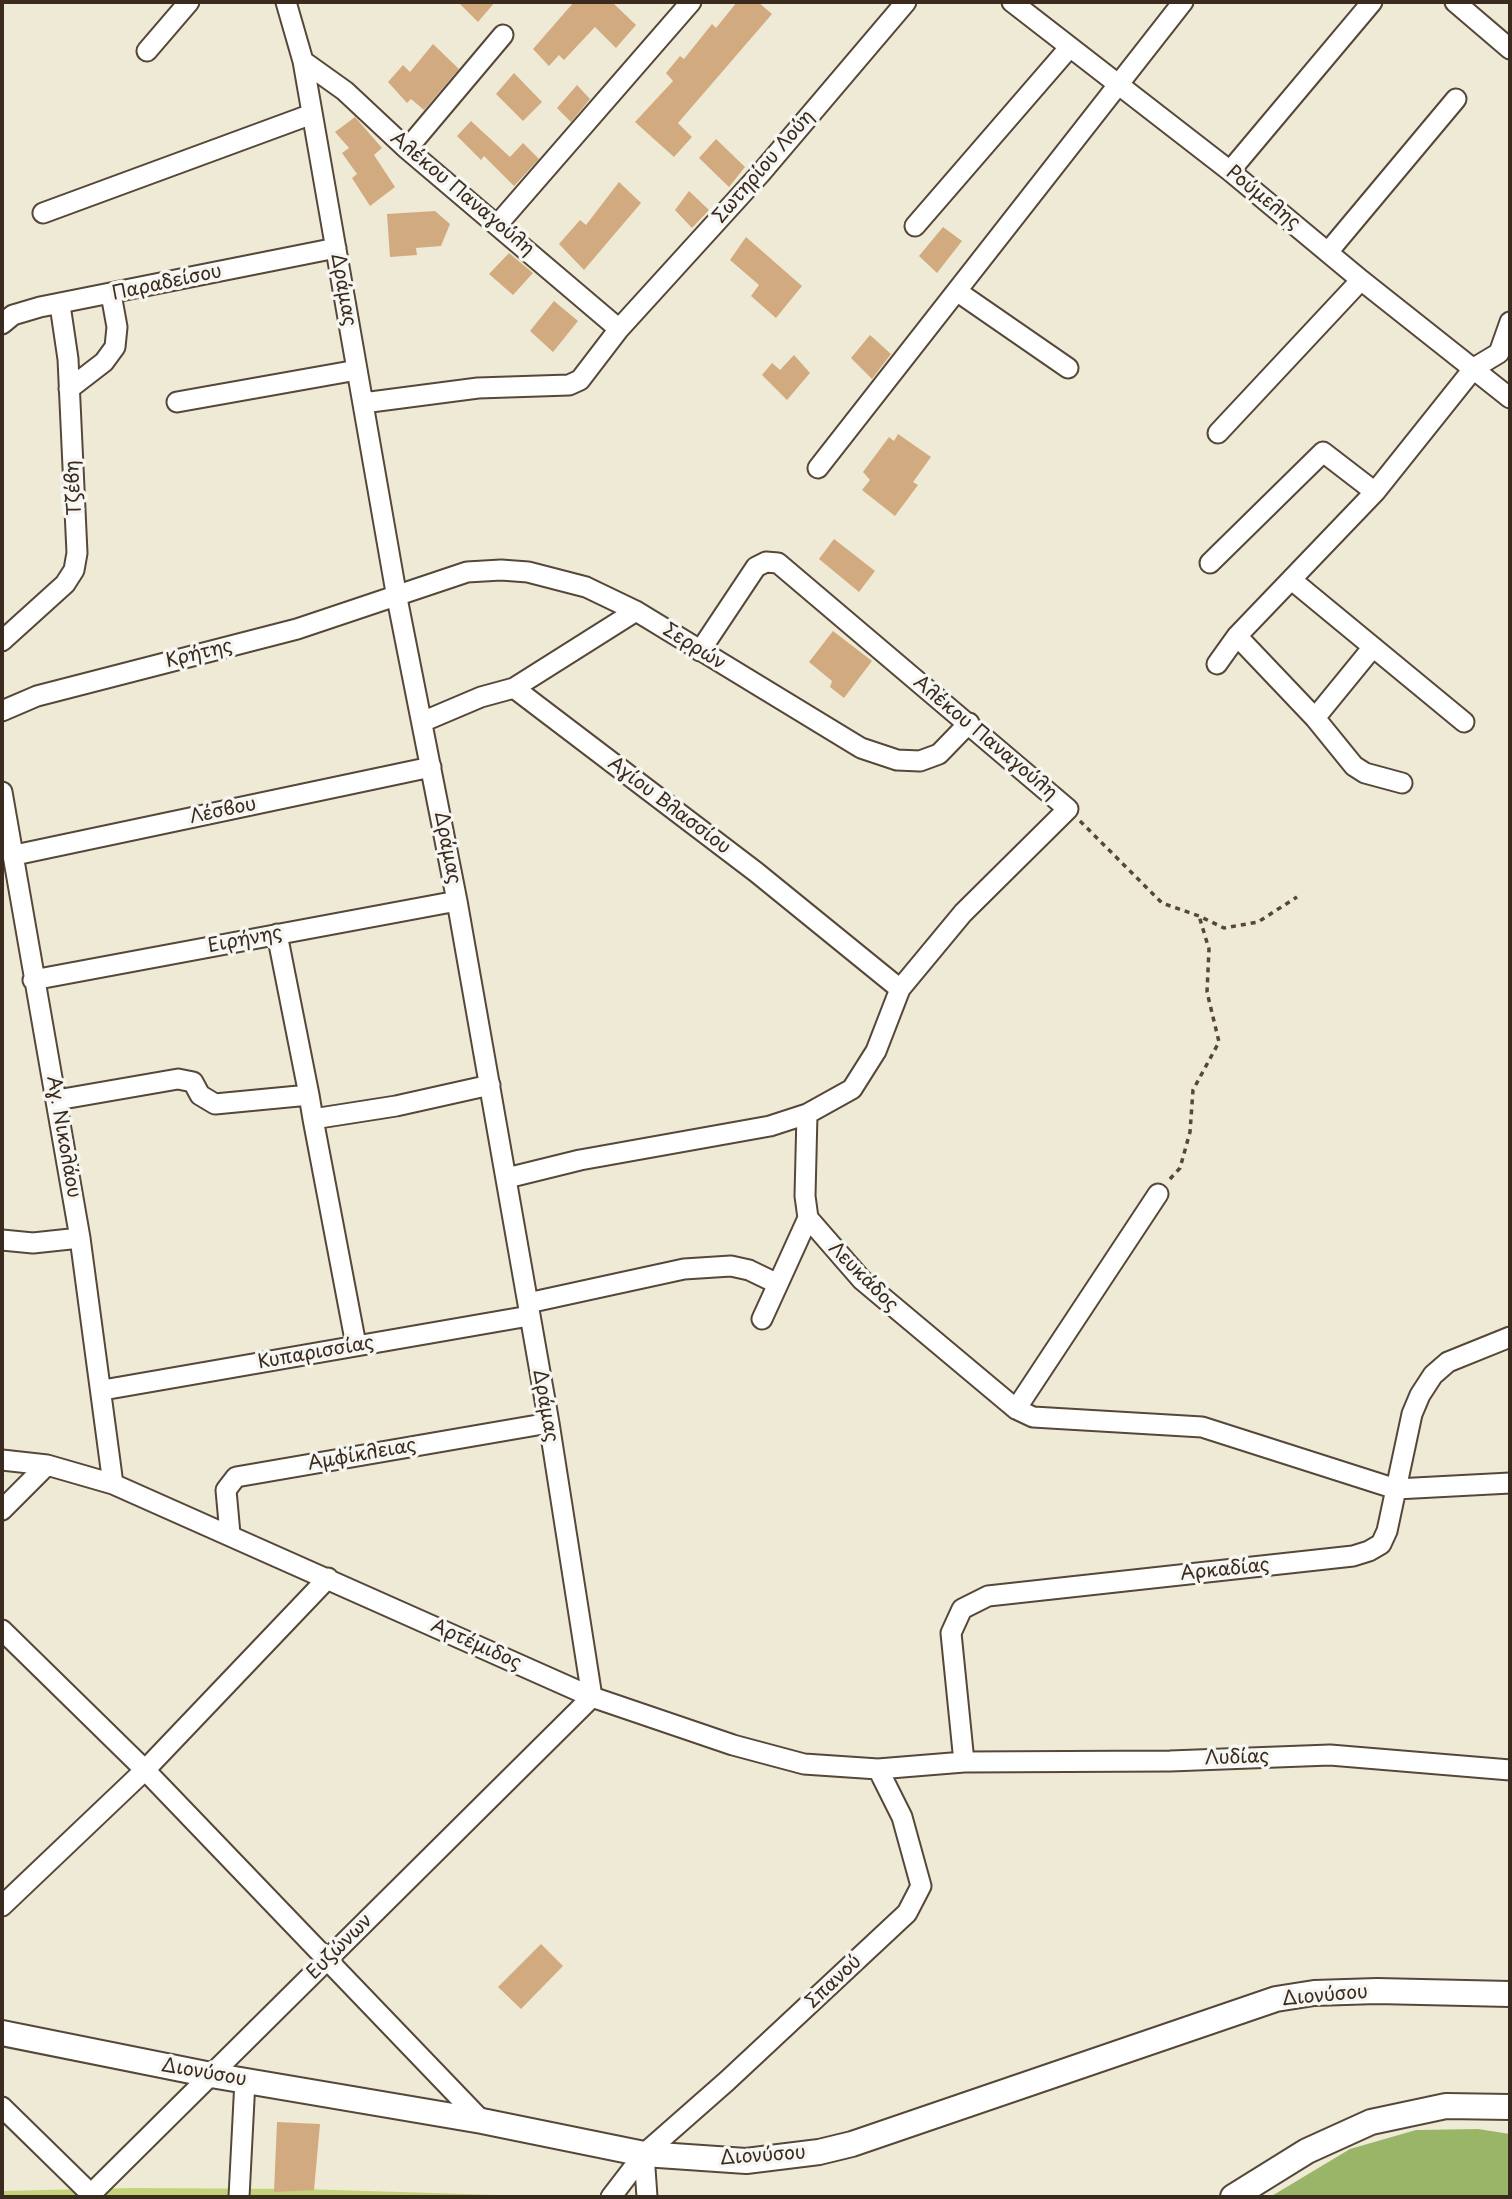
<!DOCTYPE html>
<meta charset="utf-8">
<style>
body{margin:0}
#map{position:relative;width:1512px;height:2199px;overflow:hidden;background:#efead5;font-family:"Playpen Sans",sans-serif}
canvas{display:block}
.frame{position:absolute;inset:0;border:4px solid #3b2a1e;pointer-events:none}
</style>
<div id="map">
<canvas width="1512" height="2199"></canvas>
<div class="frame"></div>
</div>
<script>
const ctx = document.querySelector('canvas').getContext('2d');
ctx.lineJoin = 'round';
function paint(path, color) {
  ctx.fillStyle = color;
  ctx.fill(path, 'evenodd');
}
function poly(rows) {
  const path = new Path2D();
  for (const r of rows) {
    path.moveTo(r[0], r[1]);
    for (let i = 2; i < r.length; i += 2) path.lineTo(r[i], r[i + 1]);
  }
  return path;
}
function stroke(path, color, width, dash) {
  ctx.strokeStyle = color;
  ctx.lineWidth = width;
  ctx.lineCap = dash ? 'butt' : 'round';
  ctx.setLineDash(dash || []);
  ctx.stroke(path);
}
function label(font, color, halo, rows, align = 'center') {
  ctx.font = font + ' "Playpen Sans",sans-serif';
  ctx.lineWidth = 7;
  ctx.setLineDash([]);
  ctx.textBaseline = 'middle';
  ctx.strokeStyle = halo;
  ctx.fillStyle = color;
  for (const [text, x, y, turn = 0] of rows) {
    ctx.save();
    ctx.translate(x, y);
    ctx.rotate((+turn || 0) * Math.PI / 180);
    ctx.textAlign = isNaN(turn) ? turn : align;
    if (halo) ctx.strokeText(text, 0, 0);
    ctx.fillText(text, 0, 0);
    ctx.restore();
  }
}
paint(poly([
 [132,2188,302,2189,564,2197,2,2197,2,2191]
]), '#c2d477');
paint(poly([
 [1478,2129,1510,2134,1510,2197,1270,2197,1350,2149,1416,2130]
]), '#99b668');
paint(poly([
 [458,2,495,2,478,22],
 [574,2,612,2,636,25,616,48,595,27,564,60,559,55,549,66,533,49],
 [737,2,758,2,772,14,678,123,692,137,674,157,635,122,673,81,666,73,680,56,684,59,712,24,716,28],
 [433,44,459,69,424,110,411,99,407,103,388,82,403,65,410,72],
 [514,73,542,102,523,121,496,94],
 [577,85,590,99,571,122,557,108],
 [355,117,382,148,374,155,395,187,370,206,352,178,357,174,342,153,349,148,335,132],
 [471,121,510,157,523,143,539,159,514,186,484,156,481,160,457,136],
 [716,139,745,167,729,187,699,158],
 [619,182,641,203,584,270,559,244,580,220,586,225],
 [689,191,709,210,692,228,675,210],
 [435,211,450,224,441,246,416,248,417,255,390,257,387,214],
 [943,227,962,241,937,273,919,256],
 [746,237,802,286,776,318,751,296,759,285,730,260],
 [509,253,533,273,513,295,489,274],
 [554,301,578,321,553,352,530,331],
 [870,335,891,354,872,379,851,358],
 [794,355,810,373,787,400,762,375,772,363,780,370],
 [898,434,931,457,913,482,918,485,895,516,862,490,870,480,863,472,889,437,894,441],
 [834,539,875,571,859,592,819,559],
 [833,631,872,661,844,698,830,687,832,681,809,662],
 [541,1944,563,1966,521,2009,498,1987],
 [277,2122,320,2124,314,2190,274,2192]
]), '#d2aa7f');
const minor = poly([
 [286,2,303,61,397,598,457,901,549,1423,592,1697],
 [1012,2,1230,171,1361,280,1510,398],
 [1455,2,1510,49],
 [147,51,189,2],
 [303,61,345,91,407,149,619,329],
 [407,149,503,35],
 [1230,171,1372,2],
 [43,213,312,114],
 [498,224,691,2],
 [915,226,1069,48],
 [1328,252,1456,99],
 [958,292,1068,368],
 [2,324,13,315,40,307,336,248],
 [69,389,104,362,115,347,117,327,111,294],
 [177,402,357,370],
 [363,403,478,388,569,385,580,380,619,329,760,174,906,2],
 [1218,433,1361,280],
 [818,468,1183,2],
 [1210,563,1323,452,1375,492],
 [1293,581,1464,722],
 [1237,636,1315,718,1354,766,1365,773,1402,783],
 [2,641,65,584,74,570,77,553,68,359,60,305],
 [700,651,756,567,766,562,778,563,1068,809,963,913,900,989,876,1051,852,1089,807,1114,805,1196,808,1218,862,1280,1016,1409,1033,1417,1202,1427,1396,1489,1510,1483],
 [1217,664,1237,636,1375,492,1474,368,1499,353,1510,322],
 [514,688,756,872,900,989],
 [2,711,37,696,297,629,467,572,501,570,528,572,586,587,636,611,861,748,897,760,920,761,939,754,969,723],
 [1315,718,1373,647],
 [422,722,481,697,514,688,636,611],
 [2,792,80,1238,113,1484],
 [15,855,431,767],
 [277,934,309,1095],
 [33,980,457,901],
 [57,1100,178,1079,193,1082,200,1095,215,1104,309,1095,313,1119],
 [507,1178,580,1160,770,1126,807,1114],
 [2,1240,33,1243,80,1238],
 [528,1303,684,1269,731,1266,749,1270,778,1284,808,1218],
 [762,1319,778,1284],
 [356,1345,313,1119,396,1106,490,1085],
 [103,1390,529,1316],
 [1016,1409,1158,1194],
 [2,1460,47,1465,113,1484,592,1697,733,1745,804,1764,878,1769,964,1762,1170,1761,1330,1755,1510,1770],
 [2,1510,47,1465],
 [230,1534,226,1490,236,1477,549,1423],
 [2,1630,145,1770,482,2121],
 [964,1762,951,1633,962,1609,988,1596,1353,1556,1369,1551,1381,1544,1387,1531,1412,1414,1420,1395,1433,1375,1448,1362,1510,1337],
 [2,1906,145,1770,328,1578],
 [2,2107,94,2197],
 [644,2154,647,2197],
 [88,2197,592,1697],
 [239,2197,245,2080],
 [611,2197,644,2154,727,2081,907,1913,921,1886,902,1817,878,1769]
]);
const major = poly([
 [2,2033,211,2075,482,2121,644,2154,746,2161,819,2152,852,2144,1276,1999,1314,1993,1377,1991,1510,1994],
 [1233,2197,1307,2151,1371,2122,1446,2106,1510,2107]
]);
stroke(minor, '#564739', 23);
stroke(major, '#564739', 28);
stroke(poly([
 [1080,821,1162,903,1199,916,1224,928,1258,922,1297,897],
 [1170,1179,1180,1168,1190,1132,1193,1090,1219,1042,1207,992,1209,949,1199,916]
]), '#564739', 3.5, [5, 5]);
stroke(minor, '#fff', 19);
stroke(major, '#fff', 24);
label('19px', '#3b2a1e', '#f6f6f2', [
 ["Σωτηρίου Λούη",764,167,-49],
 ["Αλέκου Παναγούλη",462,194,40],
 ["Ρούμελης",1263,198,39],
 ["Παραδείσου",167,283,-12],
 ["Δράμας",343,290,80],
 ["Τζέβη",74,488,-93],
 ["Σερρών",694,647,32],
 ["Κρήτης",199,654,-14],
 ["Αλέκου Παναγούλη",985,738,40],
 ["Αγίου Βλασσίου",669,806,37],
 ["Λέσβου",223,811,-12],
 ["Δράμας",447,848,79],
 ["Ειρήνης",245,940,-11],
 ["Αγ. Νικολάου",63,1137,80],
 ["Λευκάδος",863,1277,45],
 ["Κυπαρισσίας",316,1353,-10],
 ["Δράμας",545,1406,80],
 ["Αμφίκλειας",362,1455,-10],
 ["Αρκαδίας",1225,1570,-6],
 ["Αρτέμιδος",476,1645,24],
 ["Λυδίας",1237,1758,-2],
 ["Ευζώνων",340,1947,-45],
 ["Σπανού",834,1982,-43],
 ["Διονύσου",1325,1996,-5],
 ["Διονύσου",204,2073,10],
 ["Διονύσου",763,2156,-4]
]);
</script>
